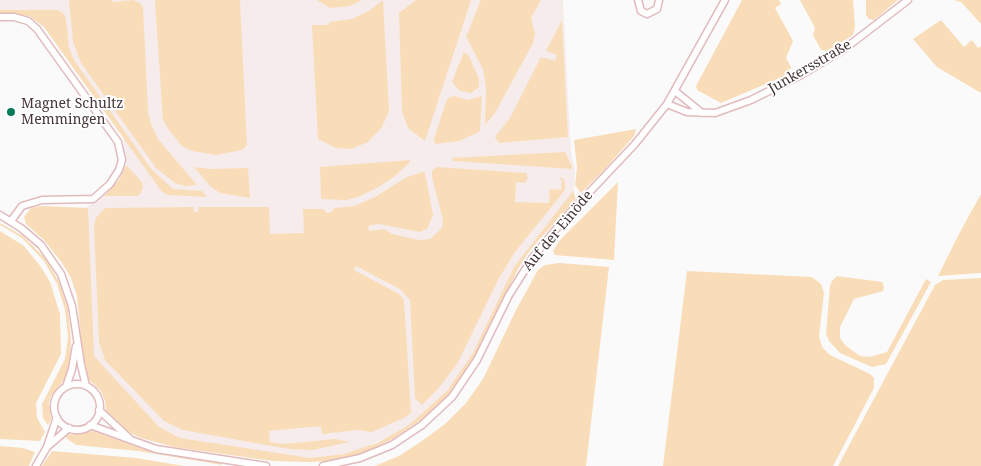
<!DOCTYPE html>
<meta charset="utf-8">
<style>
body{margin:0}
canvas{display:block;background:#fafafa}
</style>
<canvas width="981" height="466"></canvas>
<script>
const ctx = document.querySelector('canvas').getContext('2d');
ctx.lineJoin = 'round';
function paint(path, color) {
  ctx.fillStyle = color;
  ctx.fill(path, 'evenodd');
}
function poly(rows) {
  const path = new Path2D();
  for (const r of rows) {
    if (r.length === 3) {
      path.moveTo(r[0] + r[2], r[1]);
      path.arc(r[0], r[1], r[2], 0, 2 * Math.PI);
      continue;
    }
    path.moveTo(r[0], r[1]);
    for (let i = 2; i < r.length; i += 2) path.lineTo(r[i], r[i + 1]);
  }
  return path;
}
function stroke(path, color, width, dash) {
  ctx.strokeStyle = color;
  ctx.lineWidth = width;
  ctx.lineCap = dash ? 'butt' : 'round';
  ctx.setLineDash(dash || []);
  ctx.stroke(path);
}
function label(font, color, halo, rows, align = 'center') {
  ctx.font = font + ' "Noto Serif",serif';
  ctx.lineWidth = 4;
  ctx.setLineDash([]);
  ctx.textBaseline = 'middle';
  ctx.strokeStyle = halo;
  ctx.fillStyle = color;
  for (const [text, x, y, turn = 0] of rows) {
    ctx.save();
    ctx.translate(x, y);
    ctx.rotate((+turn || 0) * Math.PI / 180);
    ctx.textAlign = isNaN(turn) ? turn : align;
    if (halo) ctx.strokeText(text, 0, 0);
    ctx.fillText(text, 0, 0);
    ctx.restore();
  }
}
paint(poly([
 [0,0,563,0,571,152,575,169,574,192,571,198,529,248,466,366,448,392,409,426,360,450,329,458,297,459,179,440,165,433,95,362,90,354,85,208,110,191,117,184,127,167,123,137,44,24,30,14,0,12]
]), '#f6ecec');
paint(poly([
 [69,0,112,0,112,2,133,0,140,3,143,7,148,112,151,124,158,139,197,185,185,186,175,183,156,168,81,63,73,42],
 [155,0,240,0,247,145,242,150,216,155,192,151,182,146,169,130,163,120,162,107],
 [317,0,362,0,350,6,330,8],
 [383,0,389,111,382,127,368,142,351,149,336,148,318,139,312,25,329,25,329,22,352,19,369,11],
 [416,0,471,0,425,141,408,128,402,112,399,13],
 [481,0,541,0,531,18,535,34,533,43,495,113,485,125,486,89,483,69,466,37],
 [742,0,779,0,781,4,775,8,793,41,786,58,791,67,789,74,721,103,697,90,696,86],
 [800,0,853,0,855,27,853,35,828,51,821,50,813,35,815,28],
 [866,0,898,0,874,20,869,19,866,15],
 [954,0,981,0,981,24,961,2],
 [0,10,57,10,63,13,66,19,69,48,74,60,152,170,173,189,202,191,207,197,168,195,162,192,44,27,29,16,0,14],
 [562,20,568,137,499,143,495,137,510,118,541,57,555,61,557,55,546,51],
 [941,20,964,47,972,40,978,48,981,46,981,93,937,67,913,39],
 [464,52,469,56,479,79,479,87,471,93,460,91,452,82],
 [454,96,468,100,482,96,480,129,479,132,459,141,435,144,434,139,446,102,448,98],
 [636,129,634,136,604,170,581,193,575,185,577,168,574,140],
 [565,152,573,169,453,161,452,158],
 [410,160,410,162,395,176,377,188,358,197,346,200,321,199,320,167],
 [126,165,142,182,143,188,140,194,137,196,104,196,119,180],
 [194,167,209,169,248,168,250,198,220,193,211,187],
 [437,167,526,173,528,178,525,183,516,182,515,202,549,203,550,189,561,190,562,180,559,179,562,177,565,182,565,190,515,252,499,278,457,364,438,389,422,405,415,398,410,300,400,289,356,266,354,270,399,294,404,300,411,413,404,418,372,432,358,430,322,434,321,426,269,431,270,442,284,444,335,439,350,442,312,450,289,449,183,430,164,421,105,360,99,342,94,226,96,218,105,208,194,207,194,212,198,212,199,207,269,207,270,234,304,233,303,209,323,209,327,213,332,212,334,208,354,206,375,197,407,177,423,172,425,173,433,215,427,229,420,232,379,224,368,226,369,231,384,229,392,234,419,240,430,239,442,228,443,220,432,177,432,171],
 [618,182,614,260,555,255,553,251,560,240],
 [573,191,576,199,531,249,518,269,476,355,449,394,428,415,393,439,360,454,328,461,310,462,273,461,174,447,141,438,122,429,106,412,105,401,101,391,88,379,83,358,77,296,71,278,62,263,44,240,26,224,24,217,31,208,41,206,88,208,94,356,159,427,180,438,310,458,344,454,377,443,409,425,447,391,473,353,514,267],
 [981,194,981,273,938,276,960,232],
 [0,223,23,236,46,259,59,282,68,309,71,341,70,364,64,380,51,396,49,403,51,419,48,425,43,418,42,404,65,359,68,337,65,310,57,284,44,261,22,238,0,225],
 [0,231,24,246,41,267,50,282,60,314,61,354,36,403,37,418,45,432,40,441,0,439],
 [559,263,609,267,586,466,375,466,399,456,422,441,445,424,466,403,483,379,516,310,538,270,545,265],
 [687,271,812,277,821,284,824,293,819,336,822,347,830,355,870,374,874,378,874,388,833,466,663,466],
 [837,276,882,282,884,287,883,291,854,299,840,327,840,338,846,346,860,356,870,357,887,352,926,279,931,282,886,364,872,367,840,353,829,341,826,334,830,286,832,281],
 [981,278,981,466,838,466,935,285,943,280],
 [93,431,155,453,221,463,223,465,138,451,76,445,66,438,67,435],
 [0,446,23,448,35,452,29,466,0,466],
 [52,451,136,458,184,466,42,466]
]), '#f9ddb8');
const minor = poly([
 [638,0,641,11,647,14,657,9,659,0],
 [0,17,14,17,28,21,37,29,118,142,122,160,119,170,110,184,93,199,42,200,22,206,11,221],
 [675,91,702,113],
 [667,104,687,112,715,113,751,100,801,75,843,50,908,0],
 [0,215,21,228,41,245,61,274,72,306,81,365,86,386],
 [77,407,23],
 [66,387,72,369,76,346],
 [99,410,129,438],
 [90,425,156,449,266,466],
 [47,447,69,428],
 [36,466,47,447,57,417],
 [323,466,360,458,392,445,422,425,452,397,477,360,509,295,533,257,566,217,635,144,667,104,725,0]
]);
stroke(minor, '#e2babd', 9);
stroke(minor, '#fff', 6);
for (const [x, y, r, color] of [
 [11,112,5,"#067b58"]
]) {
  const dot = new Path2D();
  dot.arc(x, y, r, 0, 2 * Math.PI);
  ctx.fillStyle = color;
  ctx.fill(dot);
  stroke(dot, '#fff', 2);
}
label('14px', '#463637', '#fff', [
 ["Junkersstraße",810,67,-30],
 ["Auf der Einöde",558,231,-50]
]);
label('14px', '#463637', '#fff', [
 ["Magnet Schultz",21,104],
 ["Memmingen",21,120]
], 'left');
</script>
